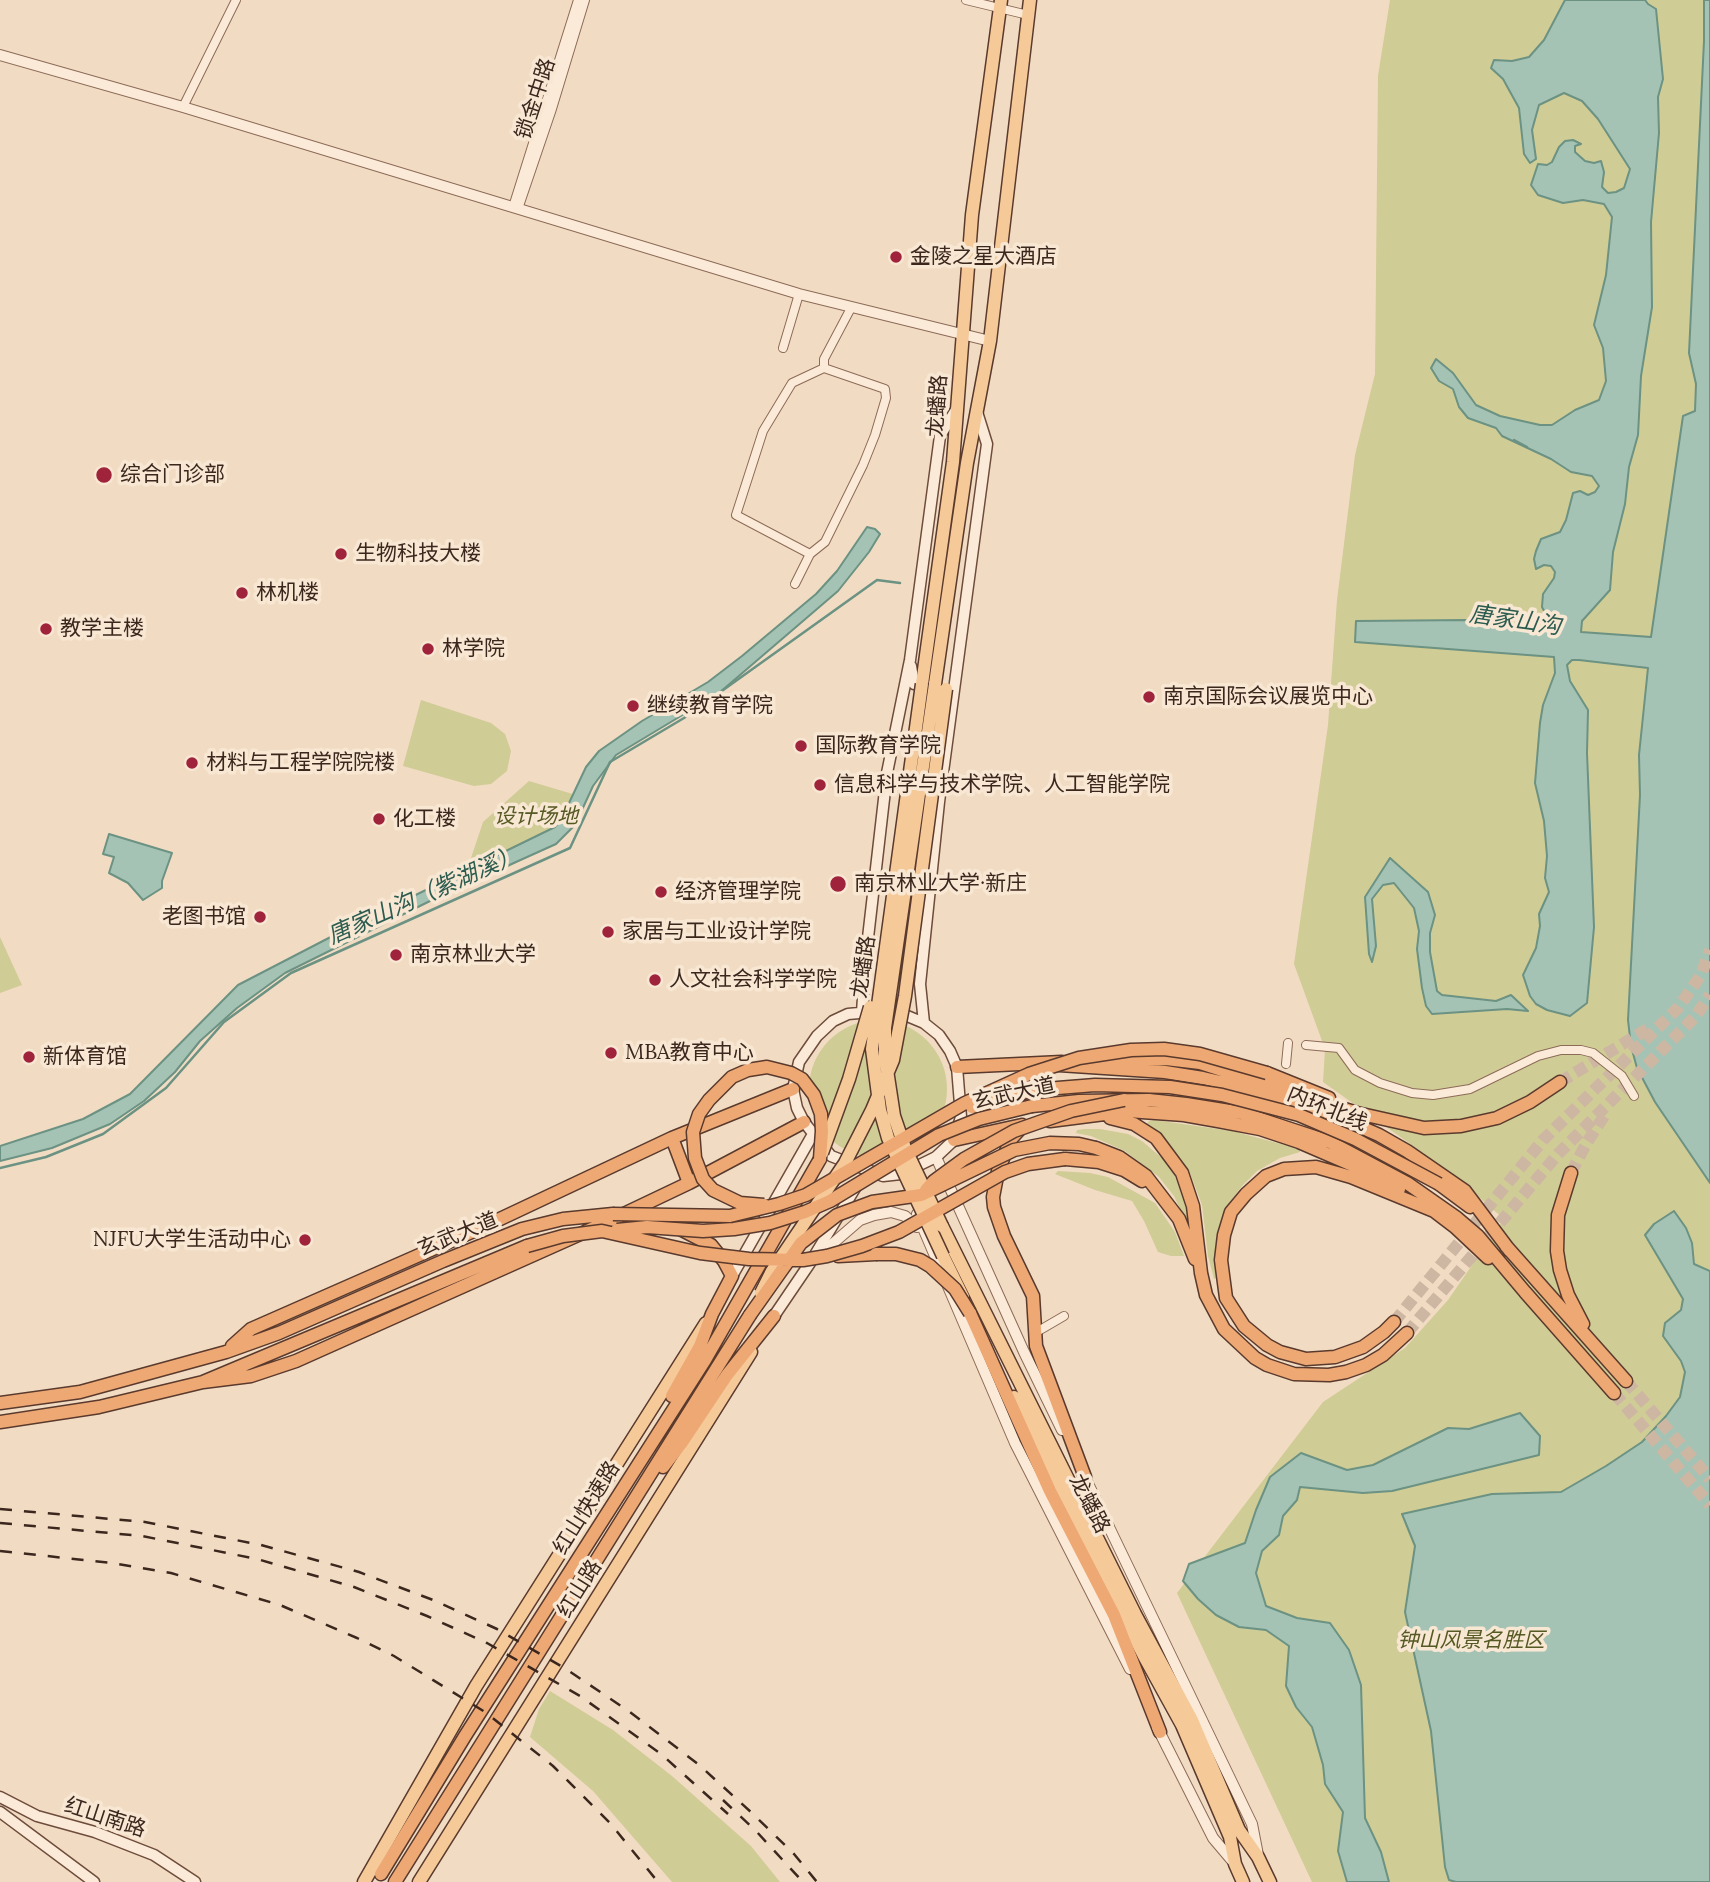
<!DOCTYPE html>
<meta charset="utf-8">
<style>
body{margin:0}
canvas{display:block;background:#f1dbc3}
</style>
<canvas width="1710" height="1882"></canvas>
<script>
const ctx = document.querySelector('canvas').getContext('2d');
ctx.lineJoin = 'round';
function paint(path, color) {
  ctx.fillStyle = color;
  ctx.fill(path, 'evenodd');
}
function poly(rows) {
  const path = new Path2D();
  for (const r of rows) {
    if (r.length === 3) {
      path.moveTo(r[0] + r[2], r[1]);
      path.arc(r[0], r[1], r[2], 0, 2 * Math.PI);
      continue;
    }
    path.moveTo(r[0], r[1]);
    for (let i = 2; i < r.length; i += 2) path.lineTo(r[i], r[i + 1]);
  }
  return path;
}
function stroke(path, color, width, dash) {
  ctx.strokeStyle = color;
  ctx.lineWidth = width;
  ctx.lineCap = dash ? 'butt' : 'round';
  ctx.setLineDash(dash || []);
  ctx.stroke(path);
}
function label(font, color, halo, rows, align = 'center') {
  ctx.font = font + ' Lora,"Noto Sans SC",serif';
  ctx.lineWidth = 7;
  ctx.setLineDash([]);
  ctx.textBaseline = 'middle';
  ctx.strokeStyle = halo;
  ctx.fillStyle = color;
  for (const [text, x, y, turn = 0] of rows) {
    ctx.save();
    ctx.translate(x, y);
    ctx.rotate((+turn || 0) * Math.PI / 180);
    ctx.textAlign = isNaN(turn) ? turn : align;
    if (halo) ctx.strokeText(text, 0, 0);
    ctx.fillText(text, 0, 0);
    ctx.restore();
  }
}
paint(poly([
 [1390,0,1710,0,1710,1882,1312,1882,1177,1593,1323,1402,1405,1348,1448,1300,1504,1219,1451,1173,1323,1082,1325,1049,1294,964,1328,725,1337,600,1355,455,1375,374,1378,76],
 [421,700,491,723,505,734,511,751,507,771,491,784,474,786,403,766],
 [529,781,586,798,561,840,491,876,470,861,483,822],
 [0,937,22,985,0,993],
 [878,1089,69],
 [1154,1120,1232,1131,1300,1149,1300,1152,1280,1158,1257,1171,1242,1186,1229,1203,1216,1241,1215,1256,1219,1277,1214,1279,1213,1275,1208,1256,1202,1205,1190,1173,1173,1149,1146,1125,1149,1121],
 [1085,1129,1100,1129,1128,1134,1142,1141,1163,1159,1175,1176,1184,1196,1190,1216,1190,1230,1174,1196,1159,1177,1125,1151,1091,1136,1076,1133,1077,1130],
 [1058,1171,1090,1173,1108,1177,1155,1203,1175,1232,1184,1256,1171,1256,1158,1252,1144,1221,1132,1201,1095,1190,1055,1174],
 [550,1691,613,1730,672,1776,751,1846,780,1882,672,1882,593,1791,530,1737,539,1709]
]), '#d0cc96');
const water = poly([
 [1565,0,1645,0,1648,4,1656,9,1663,79,1658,97,1659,133,1651,222,1652,307,1641,376,1638,435,1629,467,1625,504,1613,552,1610,590,1582,621,1581,632,1651,637,1683,416,1695,411,1696,384,1689,353,1704,41,1704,0,1710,0,1710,1183,1655,1102,1637,1068,1631,1046,1628,1020,1640,795,1639,755,1648,668,1579,660,1572,660,1567,665,1570,681,1588,710,1587,753,1594,927,1587,1003,1570,1016,1547,1010,1536,1004,1530,996,1523,975,1536,948,1540,926,1539,914,1549,892,1545,878,1547,856,1544,821,1535,783,1540,723,1543,705,1555,673,1554,657,1355,642,1356,621,1469,620,1547,631,1549,620,1542,607,1543,594,1554,578,1555,572,1551,566,1544,565,1536,569,1534,559,1536,551,1541,539,1560,532,1566,520,1573,493,1580,491,1588,495,1595,492,1599,486,1592,476,1571,472,1551,459,1502,436,1496,428,1468,418,1459,407,1453,389,1439,381,1431,368,1436,359,1453,373,1476,405,1500,416,1540,425,1552,425,1575,410,1599,400,1606,381,1603,348,1594,325,1606,275,1612,217,1604,204,1583,200,1563,203,1538,195,1531,185,1538,164,1547,165,1552,162,1559,147,1565,141,1573,140,1581,144,1575,146,1575,152,1585,161,1594,163,1601,161,1604,172,1602,187,1608,193,1616,192,1624,188,1630,169,1598,119,1582,101,1564,93,1539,105,1532,130,1536,159,1530,163,1524,154,1519,108,1503,79,1491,68,1494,60,1512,61,1529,57,1544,40,1565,0],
 [867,527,875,529,880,534,869,552,838,591,719,693,616,755,593,786,575,825,556,844,436,898,285,973,237,1008,200,1041,175,1072,144,1101,110,1124,52,1148,0,1161,0,1146,83,1119,130,1094,238,985,348,928,555,827,561,820,586,767,599,751,642,721,708,682,742,656,816,594,837,571,867,527],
 [109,834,172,853,162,881,162,888,143,900,128,883,109,873,114,857,103,854,109,834],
 [1390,858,1428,892,1435,915,1430,933,1430,952,1437,991,1442,995,1496,1001,1511,995,1528,1011,1507,1009,1432,1014,1426,1006,1422,988,1417,949,1419,931,1414,908,1394,883,1383,885,1372,899,1376,946,1372,962,1369,954,1365,897,1390,858],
 [1674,1211,1686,1228,1692,1243,1694,1264,1710,1271,1710,1882,1456,1882,1449,1880,1445,1867,1431,1731,1405,1612,1415,1546,1402,1514,1492,1494,1561,1492,1606,1466,1642,1442,1666,1416,1680,1397,1685,1372,1681,1361,1663,1336,1665,1323,1681,1310,1683,1299,1645,1235,1654,1224,1674,1211],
 [1520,1413,1540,1436,1539,1455,1392,1491,1363,1493,1300,1487,1297,1500,1283,1516,1279,1535,1262,1551,1256,1573,1266,1606,1297,1618,1330,1623,1349,1650,1361,1685,1365,1818,1381,1852,1389,1882,1347,1882,1338,1851,1343,1812,1325,1784,1323,1765,1312,1727,1296,1707,1286,1686,1289,1646,1266,1630,1239,1627,1216,1615,1198,1599,1183,1581,1189,1564,1245,1543,1256,1510,1270,1477,1301,1453,1347,1470,1373,1465,1448,1428,1469,1429,1520,1413]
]);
paint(water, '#a5c3b5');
stroke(water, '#6b9282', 2);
stroke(poly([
 [1514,440,1527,447],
 [0,1168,46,1157,103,1134,166,1088,224,1022,291,973,570,848,610,762,684,718,877,580,900,583]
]), '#6b9282', 2.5);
stroke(poly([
 [1560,1082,1649,1028],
 [1571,1173,1586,1144,1606,1113],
 [1394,1322,1543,1140,1678,1008,1701,975,1710,950],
 [1407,1333,1558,1154,1695,1017,1710,995],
 [1626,1381,1710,1479],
 [1614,1393,1710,1505]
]), '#cdb7a2', 12, [12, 6]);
const minor = poly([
 [966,0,1028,15],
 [183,107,236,0],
 [513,207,578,0],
 [518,209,551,112,585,0],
 [783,348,799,294],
 [810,554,736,515,763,431,792,383,824,368],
 [795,584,810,554,825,542,863,465,875,435,886,398,885,389,824,368,824,359,851,308],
 [1306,1045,1339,1048,1355,1070,1380,1083,1412,1093,1433,1095,1470,1089,1538,1056,1561,1050,1581,1050,1593,1053,1622,1076,1634,1096],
 [1286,1064,1288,1043],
 [1040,1330,1064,1316]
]);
const tertiary = poly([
 [0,55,183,107,799,294,990,341],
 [936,1157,1024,1352,1062,1430],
 [917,1214,1015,1443,1130,1669],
 [816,1258,860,1220,874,1215,891,1212,905,1216,917,1227],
 [1082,1471,1252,1824,1258,1855],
 [1157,1727,1213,1838,1235,1864]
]);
const secondary = poly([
 [911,666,914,684],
 [893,1010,924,1023,939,1035,950,1051,957,1067,961,1117,954,1140,936,1157,901,1174,883,1176,831,1156,804,1122,797,1108,793,1089,799,1062,817,1036,833,1021,848,1014,893,1010],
 [862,1012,866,955,887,773,910,660,940,436,957,408],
 [924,1023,920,984,939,802,987,444,977,412],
 [732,1276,813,1134],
 [774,1316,810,1263,857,1185],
 [0,1797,37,1816,95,1832,154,1855,195,1882],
 [0,1812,94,1882]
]);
const primary = poly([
 [922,684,953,462,972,215,1001,0],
 [935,684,967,463,990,341,1030,0],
 [942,1226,1135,1614,1192,1720,1239,1830,1258,1857,1270,1882],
 [943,1256,963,1297],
 [1014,1397,1144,1656,1182,1725,1230,1837,1235,1864,1243,1882],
 [364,1882,476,1686,706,1323],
 [419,1882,751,1352]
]);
const trunk = poly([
 [1087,1061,1166,1059,1200,1063,1357,1113,1424,1128,1461,1126,1497,1118,1530,1102,1560,1082],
 [1059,1065,1165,1072,1203,1078,1242,1087,1342,1119,1379,1135,1407,1151,1465,1191,1510,1251],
 [957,1067,1062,1062],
 [1267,1073,1329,1098],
 [1032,1106,1079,1101,1149,1100,1186,1104,1242,1113,1330,1142,1407,1183,1457,1218,1478,1236,1525,1292,1614,1393],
 [1110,1118,1134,1124,1156,1138,1182,1173,1193,1206,1201,1273,1206,1295,1224,1329,1255,1358,1267,1365,1294,1374,1329,1375,1346,1372,1366,1365,1383,1355,1407,1333],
 [1050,1121,1128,1111,1184,1115,1218,1121,1260,1129,1299,1142,1357,1167,1399,1189],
 [1021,1128,1011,1139,998,1171,993,1197,994,1207,1004,1236,1033,1296,1036,1346,1085,1477],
 [672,1138,689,1183],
 [954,1140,1022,1125],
 [1096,1148,1119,1157,1146,1176,1179,1219,1195,1259],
 [1065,1159,1099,1162,1124,1170,1142,1181],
 [1571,1173,1558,1215,1557,1251,1560,1270,1568,1295,1583,1324],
 [1439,1184,1470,1207],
 [1506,1246,1626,1381],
 [838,1256,876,1254],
 [970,1313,1050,1491,1114,1615,1160,1732],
 [1394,1322,1384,1332,1363,1347,1335,1357,1306,1359,1280,1352,1267,1345,1244,1326,1226,1298,1221,1260,1224,1235,1231,1212,1246,1194,1266,1176,1284,1169,1316,1167,1351,1177,1434,1211,1455,1227,1488,1258],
 [232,1346,251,1329,483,1227,672,1138,793,1089],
 [203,1382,251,1376,296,1361,605,1223,689,1183,804,1122],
 [672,1396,700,1346,712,1314,732,1276,724,1261,711,1245,682,1230],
 [0,1403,80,1392,226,1352,279,1333,443,1261,522,1229,563,1219,613,1214],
 [0,1422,99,1407,203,1382,527,1246],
 [663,1467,683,1441,727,1375,774,1316],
 [381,1874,465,1736,705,1360,820,1159],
 [395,1882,750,1315]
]);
stroke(minor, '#8c6b58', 10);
stroke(tertiary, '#8c6b58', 12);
stroke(secondary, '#6e4c3c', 13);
stroke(primary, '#5a3a2d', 15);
stroke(trunk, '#5a3a2d', 15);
stroke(minor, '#fbead7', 8);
stroke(tertiary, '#fbead7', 10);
stroke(secondary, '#fbead7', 10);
stroke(primary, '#f6c999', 12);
stroke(trunk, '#eea874', 12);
stroke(poly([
 [0,1509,145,1522,261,1545,359,1572,433,1600,497,1629,566,1669,630,1712,698,1764,752,1813,794,1854,817,1882],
 [0,1523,142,1536,257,1559,354,1587,427,1616,487,1643,580,1696,661,1754,728,1814],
 [0,1551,112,1563,171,1573,280,1605,357,1638,394,1656,485,1712,553,1766,610,1823,658,1882],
 [723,1800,756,1831,803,1882]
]), '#3b271d', 2.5, [12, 12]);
const primaryBridge = poly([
 [922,684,872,1049,880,1110,888,1138,943,1256],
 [935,684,885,1028,885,1057,894,1116,905,1148,942,1226],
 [822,1153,849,1079,870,1007],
 [761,1293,772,1271,845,1163,872,1110,893,1060,905,996,946,689]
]);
const trunkBridge = poly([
 [972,1107,1033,1090,1095,1085,1170,1087,1222,1095,1299,1115,1355,1139,1439,1184],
 [926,1190,934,1181,964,1159,1014,1131,1071,1111,1124,1100],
 [764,1205,740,1203,713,1190,703,1179,695,1158,693,1132,699,1114,709,1100,732,1077,748,1070,767,1067,791,1073,802,1079,814,1095,821,1114,822,1131,820,1159],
 [613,1214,730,1216,779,1204,806,1195,965,1103,1029,1074,1079,1058,1131,1050,1164,1049,1200,1054,1267,1073],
 [617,1230,647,1227,703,1231,734,1229,770,1223,805,1212,830,1201,939,1135,979,1119,1032,1106],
 [527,1246,563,1236,602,1231,700,1253,749,1259,803,1260,827,1256,862,1246,899,1232,1005,1172,1028,1164,1065,1159],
 [876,1254,896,1254,920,1260,930,1266,955,1289,970,1313],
 [750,1315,801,1243,837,1215,872,1202,921,1195,1014,1150,1050,1143,1079,1144,1096,1148]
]);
stroke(primaryBridge, '#5a3a2d', 15, []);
stroke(trunkBridge, '#5a3a2d', 15, []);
stroke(primaryBridge, '#f6c999', 12);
stroke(trunkBridge, '#eea874', 12);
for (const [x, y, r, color] of [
 [896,257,7,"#9f243b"],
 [104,475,9,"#9f243b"],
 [341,554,7,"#9f243b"],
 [242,593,7,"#9f243b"],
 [46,629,7,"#9f243b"],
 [428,649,7,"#9f243b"],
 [1149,697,7,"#9f243b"],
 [633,706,7,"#9f243b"],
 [801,746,7,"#9f243b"],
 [192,763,7,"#9f243b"],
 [820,785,7,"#9f243b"],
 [379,819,7,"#9f243b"],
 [838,884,9,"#9f243b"],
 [661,892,7,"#9f243b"],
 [260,917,7,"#9f243b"],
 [608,932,7,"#9f243b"],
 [396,955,7,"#9f243b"],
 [655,980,7,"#9f243b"],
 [611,1053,7,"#9f243b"],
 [29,1057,7,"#9f243b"],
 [305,1240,7,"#9f243b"]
]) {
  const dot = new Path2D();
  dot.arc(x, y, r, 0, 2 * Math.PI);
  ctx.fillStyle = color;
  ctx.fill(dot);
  stroke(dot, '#f8e7d3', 2.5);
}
label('21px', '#3b271d', '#f8e7d3', [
 ["锁金中路",536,99,-72],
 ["龙蟠路",938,406,-86],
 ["龙蟠路",864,967,-82],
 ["玄武大道",1014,1094,-12],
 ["内环北线",1327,1109,22],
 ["玄武大道",458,1235,-22],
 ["龙蟠路",1089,1504,63],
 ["红山快速路",587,1508,-58],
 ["红山路",580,1589,-58],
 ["红山南路",105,1818,18]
]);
label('21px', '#3b271d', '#f8e7d3', [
 ["金陵之星大酒店",910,257],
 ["综合门诊部",120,475],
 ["生物科技大楼",355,554],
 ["林机楼",256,593],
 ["教学主楼",60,629],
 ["林学院",442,649],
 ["南京国际会议展览中心",1163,697],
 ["继续教育学院",647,706],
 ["国际教育学院",815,746],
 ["材料与工程学院院楼",206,763],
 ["信息科学与技术学院、人工智能学院",834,785],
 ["化工楼",393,819],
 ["南京林业大学·新庄",854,884],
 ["经济管理学院",675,892],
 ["老图书馆",246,917,"right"],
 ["家居与工业设计学院",622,932],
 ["南京林业大学",410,955],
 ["人文社会科学学院",669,980],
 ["MBA教育中心",625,1053],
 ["新体育馆",43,1057],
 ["NJFU大学生活动中心",291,1240,"right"]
], 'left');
label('italic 21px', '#555923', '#f8e7d3', [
 ["设计场地",536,817],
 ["钟山风景名胜区",1471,1641]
]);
label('italic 23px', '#2c5c50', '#f8e7d3', [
 ["唐家山沟",1515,621,8],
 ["唐家山沟（紫湖溪）",424,896,-24]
]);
</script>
